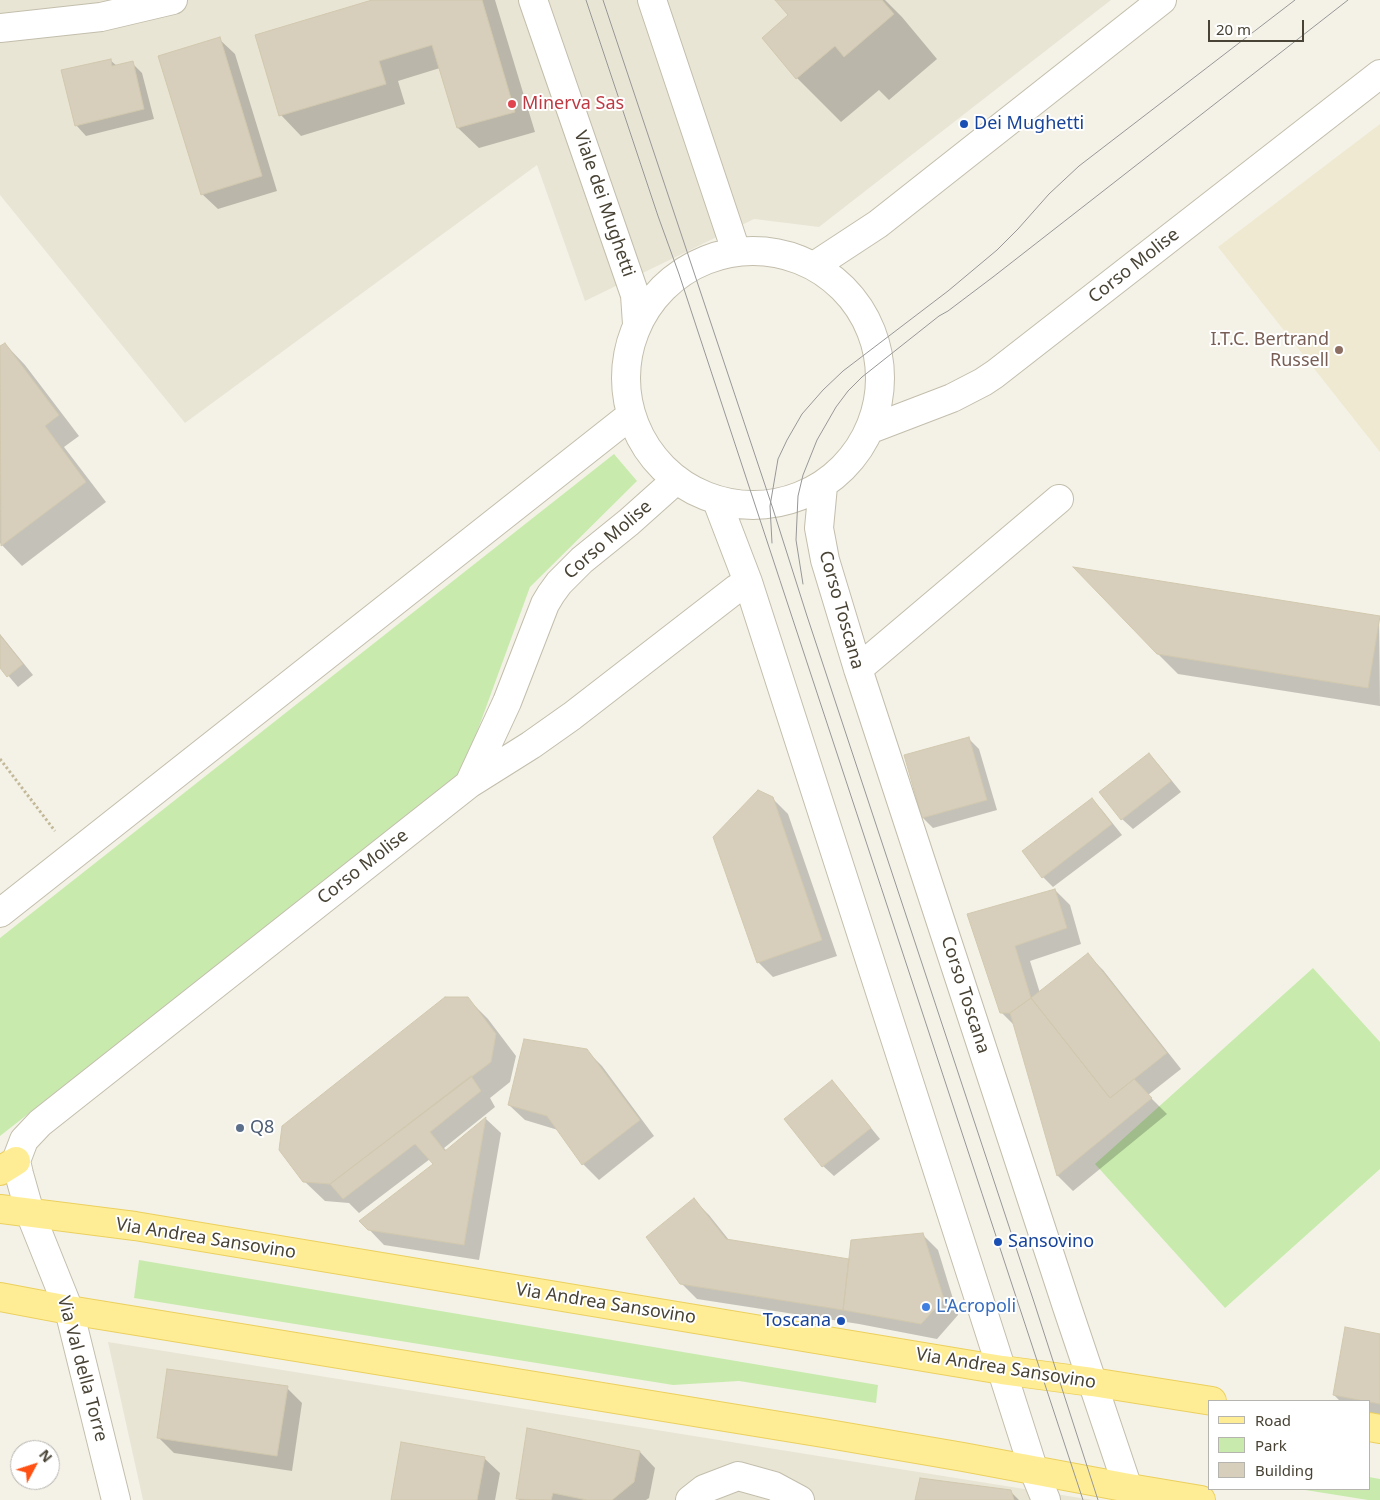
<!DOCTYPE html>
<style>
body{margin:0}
#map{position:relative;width:1380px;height:1500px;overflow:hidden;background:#f4f2e7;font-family:"Noto Sans",sans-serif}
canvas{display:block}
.legend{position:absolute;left:1208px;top:1400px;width:162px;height:90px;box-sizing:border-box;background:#fff;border:1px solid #b6b4ae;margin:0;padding:6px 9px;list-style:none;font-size:15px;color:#484335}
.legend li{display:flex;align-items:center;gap:10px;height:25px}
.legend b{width:25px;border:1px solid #b6b4ae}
.north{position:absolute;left:10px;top:1440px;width:50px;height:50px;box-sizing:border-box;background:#fff;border:1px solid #b6b4ae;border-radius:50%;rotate:50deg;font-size:14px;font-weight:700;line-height:20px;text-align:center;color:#484335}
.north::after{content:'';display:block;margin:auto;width:18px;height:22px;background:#ff5113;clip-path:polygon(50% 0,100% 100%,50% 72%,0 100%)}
.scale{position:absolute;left:1208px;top:20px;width:96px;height:22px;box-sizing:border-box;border:2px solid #484335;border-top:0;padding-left:6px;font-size:15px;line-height:18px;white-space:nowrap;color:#484335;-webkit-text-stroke:4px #fff;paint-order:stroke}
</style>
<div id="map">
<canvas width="1380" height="1500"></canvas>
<ul class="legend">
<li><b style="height:6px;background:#ffed95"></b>Road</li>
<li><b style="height:14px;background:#c8ebad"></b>Park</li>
<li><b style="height:14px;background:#d7cfbc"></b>Building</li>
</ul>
<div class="north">N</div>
<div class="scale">20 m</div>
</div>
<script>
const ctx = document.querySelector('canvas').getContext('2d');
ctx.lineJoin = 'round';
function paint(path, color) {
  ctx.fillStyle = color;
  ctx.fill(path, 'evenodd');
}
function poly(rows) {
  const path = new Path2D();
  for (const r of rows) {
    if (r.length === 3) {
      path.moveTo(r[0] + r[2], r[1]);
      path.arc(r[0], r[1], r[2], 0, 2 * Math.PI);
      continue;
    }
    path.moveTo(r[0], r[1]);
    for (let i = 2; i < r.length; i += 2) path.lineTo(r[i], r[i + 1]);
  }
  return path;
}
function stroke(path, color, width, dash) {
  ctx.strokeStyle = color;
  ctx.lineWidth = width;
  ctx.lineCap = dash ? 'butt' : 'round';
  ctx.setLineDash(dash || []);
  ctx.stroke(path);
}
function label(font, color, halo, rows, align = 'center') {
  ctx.font = font + ' "Noto Sans",sans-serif';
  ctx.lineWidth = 4;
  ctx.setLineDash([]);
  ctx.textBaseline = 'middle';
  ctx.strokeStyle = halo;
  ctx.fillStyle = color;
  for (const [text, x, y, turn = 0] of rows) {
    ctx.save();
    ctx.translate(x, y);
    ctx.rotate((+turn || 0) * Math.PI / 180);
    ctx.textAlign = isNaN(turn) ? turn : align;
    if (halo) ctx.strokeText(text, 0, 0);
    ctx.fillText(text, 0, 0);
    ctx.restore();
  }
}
paint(poly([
 [0,0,1111,0,819,227,754,219,585,301,537,165,185,423,0,195],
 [108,1342,1093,1500,143,1500]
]), '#e9e5d5');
paint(poly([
 [1380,124,1380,452,1218,247]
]), '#eee9d0');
paint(poly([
 [614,454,637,481,530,587,462,773,0,1136,0,938],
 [1313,968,1380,1042,1380,1169,1225,1308,1095,1164],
 [139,1260,878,1385,876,1403,739,1381,673,1385,134,1298],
 [1369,1477,1380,1479,1380,1500,1368,1500,1299,1489,1369,1489]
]), '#c8ebad');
paint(poly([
 [376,0,495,0,535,132,479,148,458,128,440,68,398,81,405,104,301,136,281,115],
 [777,0,885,0,902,17,937,59,889,100,879,90,841,122,797,78,763,38,790,16],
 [219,39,235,54,277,191,218,209,202,194],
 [110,60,117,66,132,63,142,73,154,119,86,136,76,125],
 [5,344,25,365,79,436,64,447,106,502,22,566,0,543,0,348],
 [1379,617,1380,706,1178,674,1158,654],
 [0,634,33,675,18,687,0,666],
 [969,739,979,749,997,810,933,828,923,818],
 [1149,754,1159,765,1181,792,1133,829,1122,819,1101,792],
 [772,798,788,814,837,956,773,977,758,962],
 [1092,799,1102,810,1122,835,1053,887,1043,877,1024,852],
 [1055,890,1070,905,1081,944,1030,961,1040,993,1088,955,1103,970,1181,1069,1148,1095,1167,1114,1073,1191,1058,1176,1014,1025,1001,1012,968,915],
 [467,998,488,1019,516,1056,510,1082,490,1098,495,1107,444,1148,447,1151,486,1119,501,1133,479,1260,384,1245,361,1221,435,1164,430,1159,359,1213,349,1203,325,1201,304,1181],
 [586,1050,602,1066,654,1136,599,1180,583,1164,558,1130,525,1120,509,1105],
 [832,1082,842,1092,880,1139,834,1176,823,1166,786,1119],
 [694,1200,709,1215,729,1240,850,1260,922,1234,938,1250,958,1315,937,1339,859,1324,697,1299,681,1283],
 [1380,1336,1380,1416,1369,1414,1369,1401,1340,1401,1334,1395],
 [287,1388,302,1403,292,1471,174,1453,159,1438],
 [640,1452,655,1468,649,1498,646,1500,519,1500,518,1498],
 [484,1458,500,1473,495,1500,392,1500],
 [1010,1491,1019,1500,916,1500]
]), '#0003');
const building = poly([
 [372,0,482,0,515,112,457,128,432,45,379,61,386,84,279,116,255,35,372,0],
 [775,0,882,0,894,14,844,57,835,46,796,79,762,38,788,15,775,0],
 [220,37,262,176,201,195,158,56,220,37],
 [111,59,112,66,133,61,144,109,75,126,61,70,111,59],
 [5,343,59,415,45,426,86,482,1,546,0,346,5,343],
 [1073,567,1380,616,1368,688,1157,654,1073,567],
 [0,635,23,664,7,677,0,668,0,635],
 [969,737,987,800,922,818,904,755,969,737],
 [1149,753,1171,781,1121,820,1099,792,1149,753],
 [758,790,773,797,822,940,757,963,713,837,758,790],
 [1092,798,1112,824,1042,878,1022,851,1092,798],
 [1055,889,1067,928,1015,946,1031,998,1010,1013,1000,1013,967,914,1055,889],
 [1088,953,1167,1053,1110,1098,1031,998,1088,953],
 [445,997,468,997,496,1034,491,1062,330,1184,303,1182,279,1150,282,1126,445,997],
 [1031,998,1110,1098,1134,1079,1152,1098,1057,1176,1010,1013,1031,998],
 [524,1039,587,1049,640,1120,582,1165,547,1116,508,1105,524,1039],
 [471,1076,481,1091,430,1132,445,1151,486,1117,464,1245,368,1230,359,1221,433,1164,415,1144,343,1199,330,1184,471,1076],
 [832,1080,871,1128,822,1167,784,1119,832,1080],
 [694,1198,726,1239,849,1259,843,1310,680,1284,646,1237,694,1198],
 [923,1233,944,1299,921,1324,843,1310,851,1240,923,1233],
 [1345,1327,1380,1334,1380,1404,1333,1395,1345,1327],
 [167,1369,288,1386,277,1456,157,1438,167,1369],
 [527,1428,640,1451,634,1482,612,1500,587,1500,553,1493,551,1500,516,1499,527,1428],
 [401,1442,485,1457,477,1500,391,1500,401,1442],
 [920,1478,1011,1490,1014,1500,915,1500,920,1478]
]);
paint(building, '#d7cfbc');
stroke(building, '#d2c8ae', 1);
const minor = poly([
 [533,0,635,295,637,324],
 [652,0,736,251],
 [0,28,101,17,173,0],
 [753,378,127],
 [814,266,878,224,1162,0],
 [871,429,952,398,983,382,995,374,1380,74],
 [823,486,819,528,825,560,858,669,1067,1307,1132,1500],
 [717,501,748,582,979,1299,1034,1471,1046,1500],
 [858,669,1059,499],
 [469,784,531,745,572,716,736,589,748,582],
 [0,913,631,415],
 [116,1500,69,1310,30,1213,19,1174,16,1161,24,1140,40,1123,469,784,507,702,545,604,551,594,559,583,582,560,629,522,676,480],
 [690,1500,704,1489,738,1476,774,1486,800,1500]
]);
const major = poly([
 [0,1171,16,1161],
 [0,1209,135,1226,1002,1370,1092,1382,1212,1401],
 [0,1297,69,1310,823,1433,963,1457,1129,1488,1201,1500],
 [1369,1427,1380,1429]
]);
stroke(minor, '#c3beac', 30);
stroke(major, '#ebd05f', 30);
stroke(poly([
 [0,759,55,831]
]), '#c3b999', 3, [2.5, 2.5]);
stroke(minor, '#fff', 28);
stroke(major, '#ffed95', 28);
stroke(poly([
 [586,0,658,216,679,274,1083,1500],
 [603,0,772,506,807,616,1034,1302,1098,1500],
 [772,543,770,506,778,459,787,440,802,414,823,390,843,371,948,291,997,250,1018,229,1049,194,1079,166,1295,0],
 [803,584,796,540,798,496,803,475,817,440,836,407,848,391,862,377,939,316,948,311,993,277,1348,0]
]), '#979797', 1);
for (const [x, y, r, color] of [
 [512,104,5,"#e0444e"],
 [964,124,5,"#1a4fb4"],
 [1339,350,5,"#8d6e63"],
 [240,1128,5,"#5c6f8a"],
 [998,1242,5,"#1a4fb4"],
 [926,1307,5,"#3f7fe0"],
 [841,1321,5,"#1a4fb4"]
]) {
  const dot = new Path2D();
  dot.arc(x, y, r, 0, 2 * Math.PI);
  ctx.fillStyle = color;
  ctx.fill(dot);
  stroke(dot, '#fff', 2);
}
label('18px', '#be3a42', '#fff', [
 ["Minerva Sas",522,104]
], 'left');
label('18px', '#164399', '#fff', [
 ["Dei Mughetti",974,124],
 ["Sansovino",1008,1242],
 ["Toscana",831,1321,"right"]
], 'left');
label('18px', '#484335', '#fff', [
 ["Viale dei Mughetti",604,204,71],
 ["Corso Molise",1134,266,-38],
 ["Corso Molise",608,540,-41],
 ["Corso Toscana",841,610,74],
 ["Corso Molise",363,867,-38],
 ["Corso Toscana",965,995,72],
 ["Via Andrea Sansovino",206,1239,9],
 ["Via Andrea Sansovino",606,1304,9],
 ["Via Val della Torre",82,1369,75],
 ["Via Andrea Sansovino",1006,1369,9]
]);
label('18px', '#785e54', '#fff', [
 ["I.T.C. Bertrand",1329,340],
 ["Russell",1329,361]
], 'right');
label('18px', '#4e5e75', '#fff', [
 ["Q8",250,1128]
], 'left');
label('18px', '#366cbe', '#fff', [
 ["L'Acropoli",936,1307]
], 'left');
</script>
